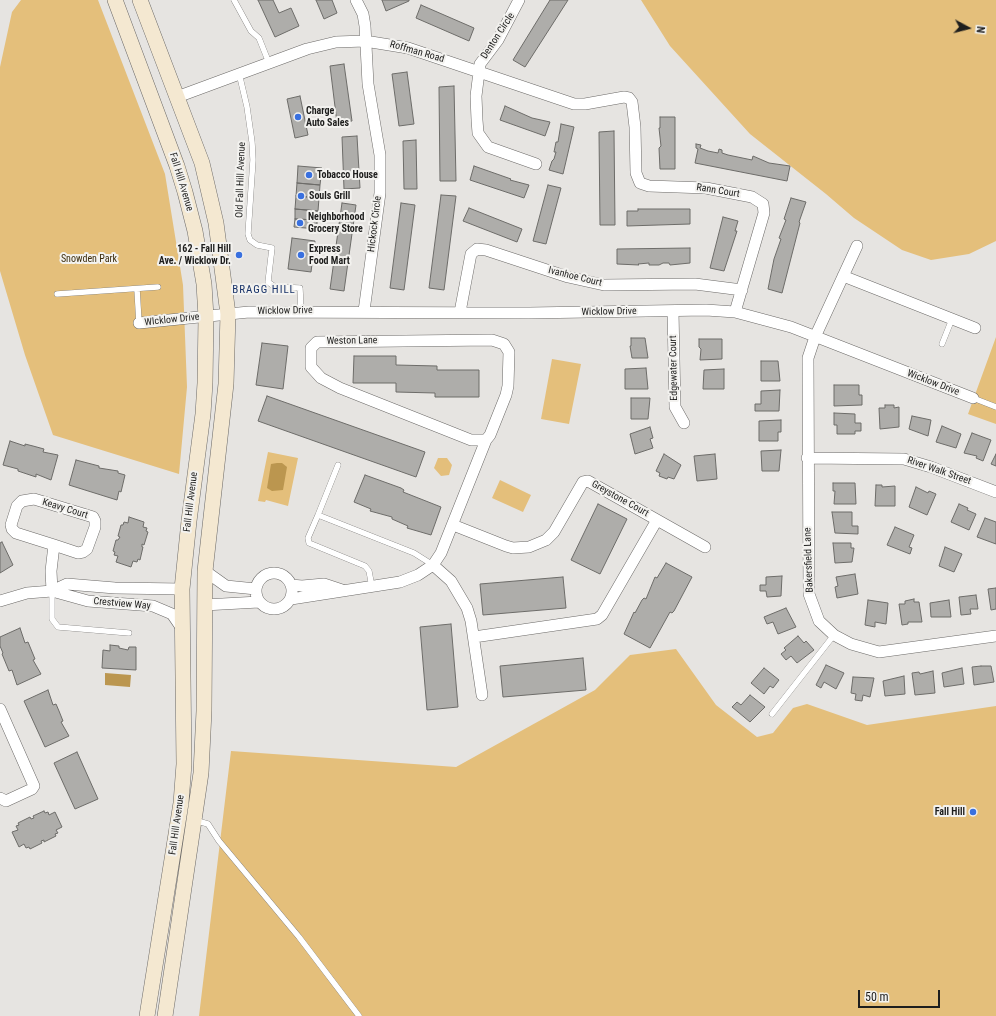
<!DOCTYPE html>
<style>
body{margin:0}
#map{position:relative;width:996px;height:1016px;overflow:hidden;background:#e6e4e1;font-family:"Roboto Condensed",sans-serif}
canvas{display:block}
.north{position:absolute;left:948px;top:8px;width:40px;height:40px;-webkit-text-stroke:3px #f3f2ef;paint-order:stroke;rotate:97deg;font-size:11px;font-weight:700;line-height:16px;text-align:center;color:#1e1e1d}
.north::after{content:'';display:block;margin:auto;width:14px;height:18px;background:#1e1e1d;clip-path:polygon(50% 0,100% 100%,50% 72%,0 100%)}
.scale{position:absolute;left:858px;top:990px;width:82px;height:18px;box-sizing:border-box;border:2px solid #1e1e1d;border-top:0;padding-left:5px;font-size:12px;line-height:14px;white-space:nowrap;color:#1e1e1d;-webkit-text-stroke:3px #f3f2ef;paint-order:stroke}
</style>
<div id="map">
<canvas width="996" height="1016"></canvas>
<div class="north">N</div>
<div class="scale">50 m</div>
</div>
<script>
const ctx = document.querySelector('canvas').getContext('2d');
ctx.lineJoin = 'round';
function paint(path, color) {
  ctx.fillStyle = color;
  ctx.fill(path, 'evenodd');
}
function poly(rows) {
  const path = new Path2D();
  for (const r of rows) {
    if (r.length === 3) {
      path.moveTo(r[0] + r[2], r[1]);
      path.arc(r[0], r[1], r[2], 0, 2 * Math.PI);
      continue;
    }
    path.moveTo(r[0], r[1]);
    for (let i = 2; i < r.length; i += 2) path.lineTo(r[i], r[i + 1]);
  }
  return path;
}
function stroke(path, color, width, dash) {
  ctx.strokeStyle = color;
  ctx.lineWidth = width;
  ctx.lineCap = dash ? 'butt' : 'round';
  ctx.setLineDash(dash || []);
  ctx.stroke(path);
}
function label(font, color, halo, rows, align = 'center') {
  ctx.font = font + ' "Roboto Condensed",sans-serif';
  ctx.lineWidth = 4;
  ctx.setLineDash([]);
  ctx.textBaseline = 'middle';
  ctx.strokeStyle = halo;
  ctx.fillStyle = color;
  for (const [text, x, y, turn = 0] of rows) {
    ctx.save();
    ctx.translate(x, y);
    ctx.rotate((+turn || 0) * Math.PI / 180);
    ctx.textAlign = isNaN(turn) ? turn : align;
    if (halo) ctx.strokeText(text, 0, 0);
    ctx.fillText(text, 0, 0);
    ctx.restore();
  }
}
paint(poly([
 [21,0,98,0,165,174,183,285,187,387,179,474,53,435,25,355,0,271,0,67,12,12],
 [641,0,996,0,996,241,969,254,931,260,902,250,854,218,826,194,750,134,670,46],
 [996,337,996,424,968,414],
 [552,359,581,364,569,424,541,419],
 [268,452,298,458,288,506,266,500,265,502,258,501],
 [438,458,447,458,452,465,449,475,441,476,434,468],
 [500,480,531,495,523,512,492,498],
 [676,649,716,705,757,737,773,733,793,708,807,704,867,725,996,706,996,1016,199,1016,231,751,456,767,595,690,630,655]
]), '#e4bf7b');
paint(poly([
 [277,463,282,463,287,467,283,490,272,491,267,488,271,464],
 [105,673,131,675,130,687,105,685]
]), '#bb964f');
const building = poly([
 [258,0,273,0,279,13,291,8,299,26,275,37,258,0],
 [316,0,332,0,337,13,324,19,316,0],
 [382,0,409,0,409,1,386,11,382,0],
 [550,0,568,0,525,67,513,60,550,0],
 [421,5,474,28,469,41,416,18,421,5],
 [344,64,352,121,337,123,330,66,344,64],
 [407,72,414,124,399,126,392,74,407,72],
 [454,86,456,181,440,181,439,87,454,86],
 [300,96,308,135,295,138,287,99,300,96],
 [505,106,532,118,550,122,545,136,500,120,505,106],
 [660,117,675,117,675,169,660,169,659,148,661,146,659,128,660,128,660,117],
 [561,124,574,127,563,174,549,170,552,161,554,159,556,152,554,152,556,142,558,142,561,124],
 [614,131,615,225,600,225,599,132,614,131],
 [357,136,360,188,344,189,342,137,357,136],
 [416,140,417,189,404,189,403,141,416,140],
 [696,144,701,145,700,148,708,151,718,153,719,149,722,150,722,153,728,155,752,160,753,156,769,163,790,166,787,181,695,163,698,149,696,148,696,144],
 [298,166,322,168,320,185,297,183,298,166],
 [474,166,511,179,510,180,529,185,524,198,470,180,474,166],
 [297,183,320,185,319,198,296,196,297,183],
 [548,185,561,188,546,244,533,241,548,185],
 [441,195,456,196,444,290,429,288,441,195],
 [296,196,319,198,318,211,295,209,296,196],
 [791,198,806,202,799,222,800,223,782,293,768,289,774,259,781,239,779,238,786,220,784,219,791,198],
 [342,203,356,205,344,291,330,289,342,203],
 [401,203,415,205,404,290,390,288,401,203],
 [469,208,522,229,517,242,463,221,469,208],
 [295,209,318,211,317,220,295,219,295,209],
 [638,209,690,209,690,224,627,226,627,211,638,211,638,209],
 [723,217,738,221,735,231,737,231,724,271,710,268,723,217],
 [295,219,317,220,317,229,294,227,295,219],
 [292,238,315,241,311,272,288,269,292,238],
 [690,248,690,263,670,265,669,263,663,263,659,265,649,265,649,263,638,264,639,265,617,264,617,249,690,248],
 [631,338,645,338,648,358,632,358,630,346,631,346,631,338],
 [699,339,722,339,722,359,700,360,701,349,699,347,699,339],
 [262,343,288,346,283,389,256,385,262,343],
 [354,356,396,356,396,365,437,366,437,370,479,370,479,397,435,397,435,393,396,392,396,383,353,383,354,356],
 [761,361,778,361,780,381,761,381,761,361],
 [646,368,648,389,625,389,625,369,646,368],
 [724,369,724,389,703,389,704,370,724,369],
 [834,385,859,385,859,395,862,395,862,405,834,406,834,385],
 [780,390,779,411,755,411,755,404,761,404,761,391,780,390],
 [267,396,425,452,416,477,258,421,267,396],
 [631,398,650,398,648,419,631,419,631,398],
 [885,405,894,405,894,408,899,407,899,427,880,429,879,408,885,408,885,405],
 [834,413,855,414,855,423,861,423,861,431,855,431,855,434,837,434,837,425,834,425,834,413],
 [912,416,931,420,928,436,909,429,912,416],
 [781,420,781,432,778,432,778,441,759,441,759,421,781,420],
 [942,426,961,434,956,448,936,442,942,426],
 [650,427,653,438,650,439,653,448,635,454,630,434,650,427],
 [972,433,991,440,983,461,976,458,977,456,964,453,972,433],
 [10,441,25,446,25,444,33,446,44,449,43,452,58,455,51,480,36,474,36,477,18,471,18,469,3,465,10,441],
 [781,450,779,471,762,471,761,451,781,450],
 [664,454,681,465,674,479,668,477,667,479,659,476,660,473,656,471,664,454],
 [715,454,717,479,697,481,694,456,715,454],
 [996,454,996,466,991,464,996,454],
 [76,460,99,466,99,468,118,471,118,473,125,475,121,492,119,491,117,500,69,485,76,460],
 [365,475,401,488,404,490,403,492,441,507,431,535,407,528,408,526,392,519,392,517,370,511,371,509,354,502,365,475],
 [833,483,855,483,856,504,834,504,835,491,833,491,833,483],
 [876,485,882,485,882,487,895,486,895,506,875,506,876,485],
 [916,487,928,493,929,491,936,494,927,515,909,507,916,487],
 [598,504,627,519,600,574,571,560,598,504],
 [959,504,968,508,967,510,976,514,969,530,951,522,959,504],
 [832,512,852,512,852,526,858,526,858,534,835,533,832,512],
 [129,517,144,522,143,527,147,528,146,531,148,532,144,545,142,544,142,547,143,547,140,560,138,559,137,562,133,561,131,567,116,562,118,556,114,555,115,552,113,551,116,540,118,540,120,537,118,536,121,525,123,525,124,522,128,523,129,517],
 [985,518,996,522,996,544,977,537,985,518],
 [895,527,914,535,909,547,912,548,910,554,887,545,895,527],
 [2,542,13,565,0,573,0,543,2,542],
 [833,543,851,543,851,548,854,548,852,562,835,563,833,543],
 [945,547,962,554,954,572,939,566,945,547],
 [666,563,692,577,674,611,672,613,670,612,650,648,624,634,634,612,635,613,642,600,644,598,646,599,655,577,657,578,666,563],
 [855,574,858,594,837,598,835,587,838,586,836,577,855,574],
 [782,576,781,596,767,597,766,591,760,591,760,585,766,585,766,577,782,576],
 [563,577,566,608,483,615,480,584,563,577],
 [996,588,996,609,991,610,988,589,996,588],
 [976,595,978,609,970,609,971,614,961,615,959,597,976,595],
 [914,599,914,602,919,602,922,622,908,622,908,624,902,625,899,604,905,604,905,601,914,599],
 [868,600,888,603,886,624,875,622,875,627,865,625,868,600],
 [949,600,951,617,931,617,930,603,949,600],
 [786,608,796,627,778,634,773,622,767,624,764,617,786,608],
 [451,624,458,707,427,710,420,627,451,624],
 [20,628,25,643,28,642,35,659,33,660,41,674,17,685,12,670,9,671,2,654,3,653,0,646,0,637,20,628],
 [798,636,804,643,806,641,814,650,797,663,791,656,786,660,781,654,786,650,784,648,798,636],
 [110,645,119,646,119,648,128,650,129,647,136,647,136,670,102,668,103,650,110,651,110,645],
 [583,658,586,690,503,697,500,666,583,658],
 [826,665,844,673,836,689,824,682,821,688,816,685,826,665],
 [981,666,991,666,994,682,974,685,972,667,981,666],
 [764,668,779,680,773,688,770,686,764,694,751,683,764,668],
 [962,668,964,684,944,687,942,673,962,668],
 [933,671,935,693,915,695,912,673,919,672,920,674,933,671],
 [904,676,905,694,885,696,883,681,904,676],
 [853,677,874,678,870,697,863,695,862,701,855,700,856,694,851,693,853,677],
 [48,690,53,705,56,704,59,711,63,721,61,722,69,736,45,747,24,701,48,690],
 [750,695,765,707,750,722,732,707,737,702,741,705,750,695],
 [77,752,98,799,75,809,54,763,77,752],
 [44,811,45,813,48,812,49,815,55,812,62,827,56,830,58,833,55,834,56,836,44,842,44,840,41,841,42,843,30,849,29,847,26,848,24,844,19,847,12,832,18,830,16,826,19,825,18,823,30,817,31,819,34,818,33,816,44,811]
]);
paint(building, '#aeadaa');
stroke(building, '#6d6c69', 1);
const lane = poly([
 [234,0,251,31,259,38,269,63],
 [239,73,247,107,252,142,253,160,248,234,250,240,257,245,272,248,268,282,275,287,300,288,301,311],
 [137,289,139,323],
 [57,294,158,287],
 [942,344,952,319],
 [973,398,996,407],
 [318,515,338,465],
 [372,587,369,571,365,566,309,543,308,538,318,515,414,553,433,565],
 [52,591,52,619,58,627,129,633],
 [772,714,834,635],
 [194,820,208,824,219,841,299,937,359,1016]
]);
const street = poly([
 [356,0,363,14,365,26,368,84,380,155,380,193,364,311],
 [519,0,498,40,480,64,476,96,477,120,478,133,488,147,536,164],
 [177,97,307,49,336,42,365,41,408,48,574,104,585,104,624,97,629,98,632,102,635,127,636,173,640,183,649,186,706,188,752,197,763,204,764,213,735,312],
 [857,246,815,337,808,358,809,594,819,621,834,635,851,644,879,652,996,636],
 [843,276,975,328],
 [673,311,675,407,684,423],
 [460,312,471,254,477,249,486,250,568,277,604,285,695,284,742,290],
 [139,323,249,312,529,313,706,310,735,312,791,327,973,398],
 [492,340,504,344,509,352,508,386,506,395,490,435,486,440,471,440,340,388,321,378,311,367,311,348,317,342,492,340],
 [807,458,904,459,931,467,996,492],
 [453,525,506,546,513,548,529,547,546,540,554,532,583,482,588,481,705,547],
 [433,565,451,581,467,608,471,621,482,695],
 [205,571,226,586,256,589],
 [274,591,18],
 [291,585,302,586,324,584,342,590],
 [52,591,51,571,54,545,16,533,12,529,11,525,17,506,22,501,34,499,93,517,95,521,95,527,87,549,83,552,78,553,54,545],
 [52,591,67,584,115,588,182,589],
 [291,599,400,582,418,575,433,565,441,553,486,440],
 [0,601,27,593,52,591,88,601,153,606,172,614,183,630],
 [204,605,259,602],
 [474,637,597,619,602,615,657,520],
 [0,709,34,786,32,789,6,801,0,798]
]);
const secondary = poly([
 [115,0,177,166,185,192,195,231,204,284,206,317,205,383,203,414,189,521,182,589,184,764,181,803,147,1016],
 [140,0,202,163,216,223,228,314,226,384,205,571,204,711,201,773,165,1016]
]);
stroke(lane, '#6c6a68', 6);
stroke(street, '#6c6a68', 12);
stroke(secondary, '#6c6a68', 16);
stroke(lane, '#fff', 5.5);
stroke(street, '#fff', 11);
stroke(secondary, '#f4e8d1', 15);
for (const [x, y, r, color] of [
 [298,117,4,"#3970df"],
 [309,175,4,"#3970df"],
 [301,196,4,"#3970df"],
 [300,223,4,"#3970df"],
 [239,255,4,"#3970df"],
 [301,255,4,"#3970df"],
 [973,812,4,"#3970df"]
]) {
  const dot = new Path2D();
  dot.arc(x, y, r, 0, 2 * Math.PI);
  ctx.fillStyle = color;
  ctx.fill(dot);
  stroke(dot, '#f3f2ef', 1.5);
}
label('10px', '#1e1e1d', '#f3f2ef', [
 ["Denton Circle",498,36,-57],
 ["Roffman Road",417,52,16],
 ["Old Fall Hill Avenue",241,180,-88],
 ["Fall Hill Avenue",181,182,73],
 ["Rann Court",718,191,9],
 ["Hickock Circle",375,224,-83],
 ["Ivanhoe Court",575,277,14],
 ["Wicklow Drive",285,311,-1],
 ["Wicklow Drive",609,312,-1],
 ["WIcklow Drive",172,320,-6],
 ["Weston Lane",352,341,-1],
 ["Edgewater Court",674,368,-91],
 ["Wicklow Drive",933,383,21],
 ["River Walk Street",939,471,19],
 ["Greystone Court",620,499,29],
 ["Fall Hill Avenue",191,502,-83],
 ["Keavy Court",65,509,17],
 ["Bakersfield Lane",809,560,-92],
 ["Crestview Way",122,604,5],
 ["Fall Hill Avenue",177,825,-82]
]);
label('bold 10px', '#1e1e1d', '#f3f2ef', [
 ["Charge",306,111],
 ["Auto Sales",306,123],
 ["Tobacco House",317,175],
 ["Souls Grill",309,196],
 ["Neighborhood",308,217],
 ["Grocery Store",308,229],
 ["162 - Fall Hill",231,249,"right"],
 ["Ave. / Wicklow Dr.",231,261,"right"],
 ["Express",309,249],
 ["Food Mart",309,261],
 ["Fall Hill",965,812,"right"]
], 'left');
label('10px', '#3b2c0c', '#f3f2ef', [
 ["Snowden Park",89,259]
]);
ctx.letterSpacing = '1px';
label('11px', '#193369', '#f3f2ef', [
 ["BRAGG HILL",264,290]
]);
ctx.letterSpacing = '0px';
</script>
